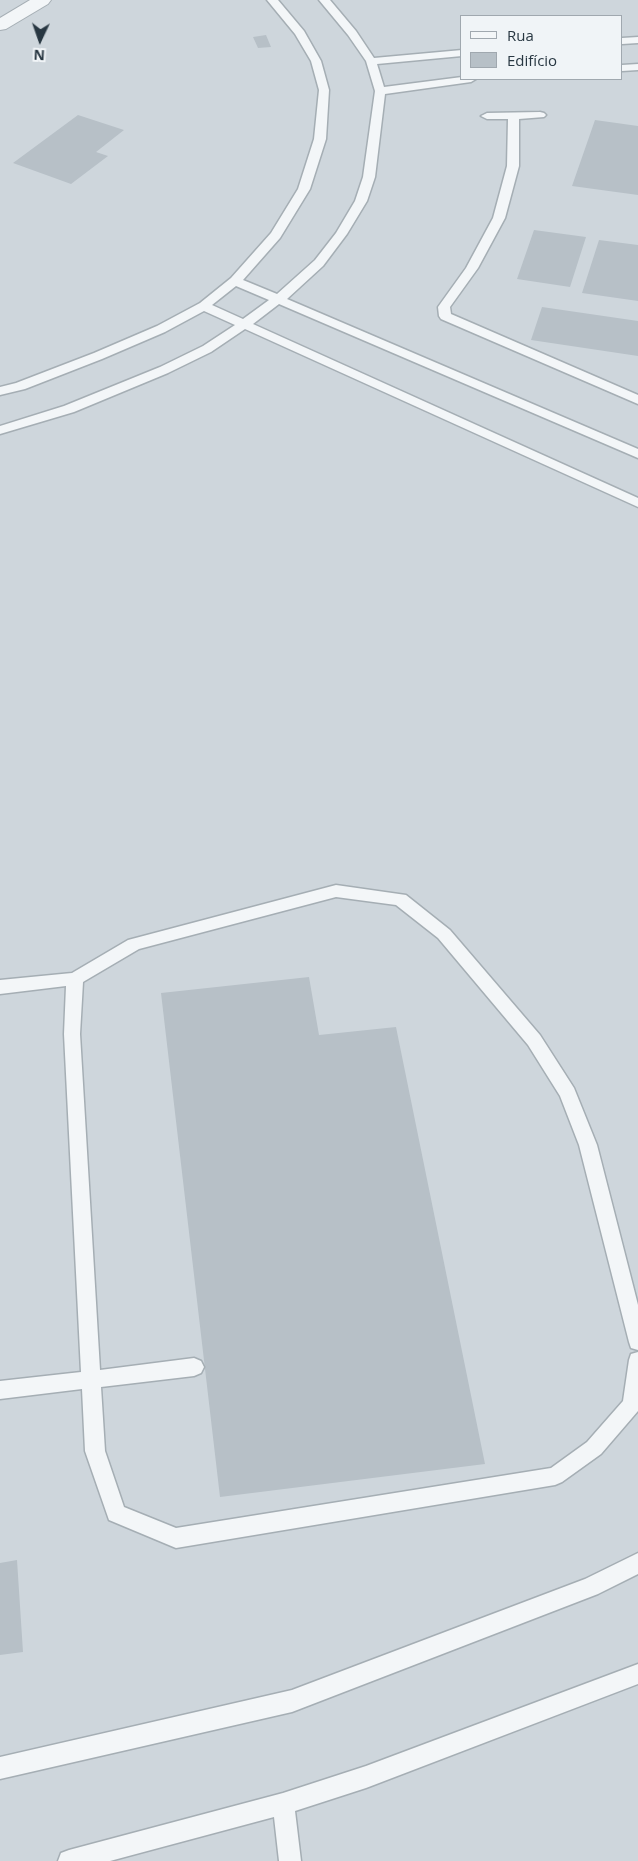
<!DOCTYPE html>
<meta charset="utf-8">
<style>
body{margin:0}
#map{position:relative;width:638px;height:1861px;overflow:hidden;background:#e0e6ea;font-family:"Open Sans",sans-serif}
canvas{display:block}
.legend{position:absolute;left:460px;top:15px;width:162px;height:65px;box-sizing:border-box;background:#f0f4f7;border:1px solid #a0a8af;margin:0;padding:6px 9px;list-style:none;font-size:15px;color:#283742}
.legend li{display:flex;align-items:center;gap:10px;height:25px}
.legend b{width:25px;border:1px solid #a0a8af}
.north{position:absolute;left:15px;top:15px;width:50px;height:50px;-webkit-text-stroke:4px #f0f4f7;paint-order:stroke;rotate:183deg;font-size:14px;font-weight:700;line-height:20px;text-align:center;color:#283742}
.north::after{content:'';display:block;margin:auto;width:18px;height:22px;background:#283742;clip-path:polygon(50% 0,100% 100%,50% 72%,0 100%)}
</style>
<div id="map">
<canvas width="638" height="1861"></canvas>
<ul class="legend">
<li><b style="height:6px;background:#f3f6f8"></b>Rua</li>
<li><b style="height:14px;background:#b7c0c7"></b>Edifício</li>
</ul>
<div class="north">N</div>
</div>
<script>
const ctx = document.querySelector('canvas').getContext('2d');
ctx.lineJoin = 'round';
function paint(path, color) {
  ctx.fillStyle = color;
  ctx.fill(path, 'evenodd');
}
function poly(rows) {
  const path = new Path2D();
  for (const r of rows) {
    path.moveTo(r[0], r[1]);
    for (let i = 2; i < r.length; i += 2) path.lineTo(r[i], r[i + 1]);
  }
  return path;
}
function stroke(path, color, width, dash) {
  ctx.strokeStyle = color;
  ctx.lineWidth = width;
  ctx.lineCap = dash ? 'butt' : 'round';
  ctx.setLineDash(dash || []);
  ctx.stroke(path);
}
paint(poly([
 [0,0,638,0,638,1861,0,1861],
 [462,16,622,16,622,79,462,79]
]), '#ced6dc');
paint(poly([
 [266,35,271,47,258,48,253,37],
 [78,115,124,130,96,152,108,156,71,184,13,163],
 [595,120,638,126,638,195,572,186],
 [534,230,586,237,570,287,517,279],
 [599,240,638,245,638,301,582,293],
 [542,307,638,321,638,356,531,340],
 [309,977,319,1035,396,1027,485,1464,220,1497,161,993],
 [17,1560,23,1652,0,1655,0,1563]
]), '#b7c0c7');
const service = poly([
 [267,0,278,0,304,31,321,61,329,90,326,139,310,189,280,238,243,280,277,294,315,260,336,233,355,201,363,177,375,91,366,61,348,35,319,0,330,0,356,31,374,58,462,50,462,56,377,64,384,87,462,77,462,79,476,79,471,82,385,94,375,177,367,201,347,234,323,266,287,299,638,449,638,458,279,304,253,324,638,498,638,507,245,329,211,352,168,373,74,412,0,434,0,426,64,406,160,367,203,346,235,325,204,311,165,332,102,359,25,389,0,395,0,387,16,383,94,353,157,326,200,303,231,278,271,233,298,189,314,139,319,90,311,61,295,34,267,0],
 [236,286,269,300,243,319,212,305,236,286],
 [638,37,638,43,622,44,622,38,638,37],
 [638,64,638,70,622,71,622,65,638,64],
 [540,112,544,113,546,115,544,117,519,119,519,166,505,218,478,268,450,307,451,314,638,395,638,404,441,319,439,316,438,307,466,268,493,218,507,166,508,119,487,119,481,116,487,113,540,112],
 [336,885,406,895,450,930,540,1035,574,1088,597,1145,638,1305,638,1350,631,1348,629,1342,579,1145,560,1096,528,1045,438,938,396,905,336,897,139,949,83,982,80,1034,100,1370,194,1358,201,1361,204,1367,201,1373,194,1376,101,1387,105,1451,124,1507,176,1528,551,1468,587,1442,623,1401,629,1360,631,1354,638,1352,638,1411,601,1454,562,1482,555,1485,176,1548,109,1520,85,1451,82,1389,0,1399,0,1381,81,1372,64,1034,66,986,0,994,0,980,72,973,128,940,336,885],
 [638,1553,638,1574,598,1594,292,1712,0,1779,0,1757,292,1690,585,1579,638,1553],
 [638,1664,638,1684,366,1788,295,1811,301,1861,279,1861,274,1817,110,1861,58,1861,61,1853,69,1850,283,1793,366,1766,638,1664]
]);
const tertiary = poly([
 [30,0,51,0,48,4,6,29,0,30,0,18,30,0]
]);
stroke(service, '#a5aeb4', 3);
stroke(tertiary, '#a5aeb4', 2);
paint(service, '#f3f6f8');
paint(tertiary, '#f3f6f8');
</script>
